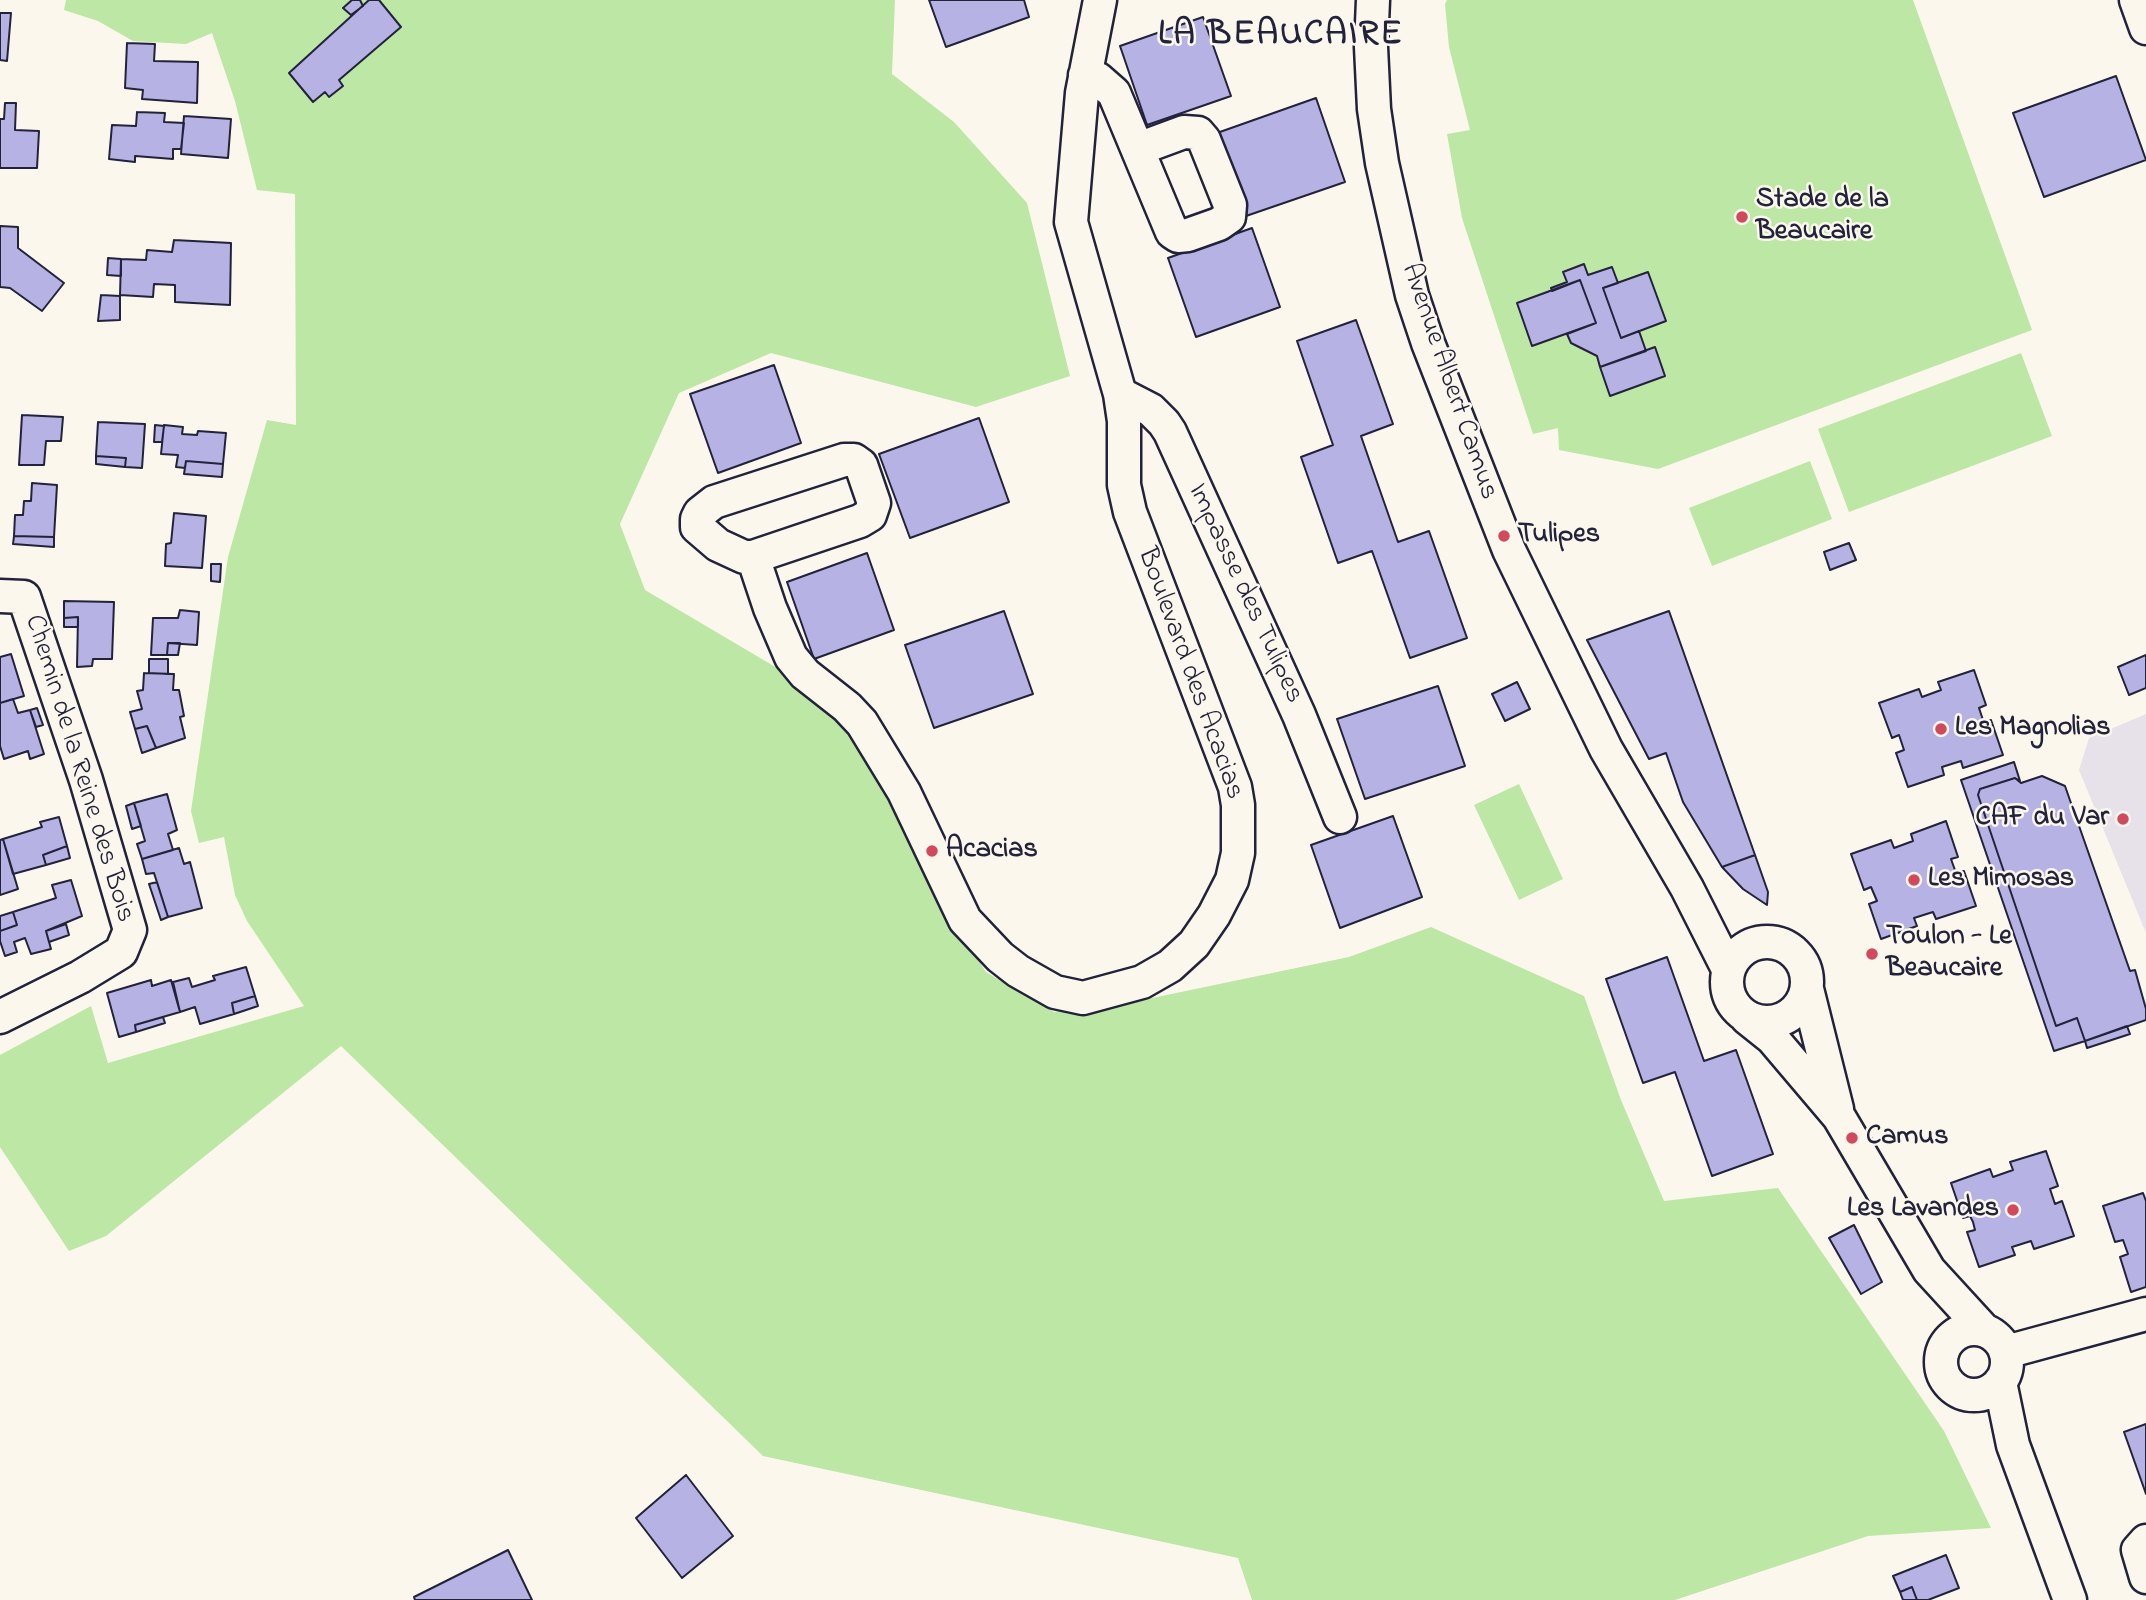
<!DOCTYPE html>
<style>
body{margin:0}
canvas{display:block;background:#fbf7ec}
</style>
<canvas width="2146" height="1600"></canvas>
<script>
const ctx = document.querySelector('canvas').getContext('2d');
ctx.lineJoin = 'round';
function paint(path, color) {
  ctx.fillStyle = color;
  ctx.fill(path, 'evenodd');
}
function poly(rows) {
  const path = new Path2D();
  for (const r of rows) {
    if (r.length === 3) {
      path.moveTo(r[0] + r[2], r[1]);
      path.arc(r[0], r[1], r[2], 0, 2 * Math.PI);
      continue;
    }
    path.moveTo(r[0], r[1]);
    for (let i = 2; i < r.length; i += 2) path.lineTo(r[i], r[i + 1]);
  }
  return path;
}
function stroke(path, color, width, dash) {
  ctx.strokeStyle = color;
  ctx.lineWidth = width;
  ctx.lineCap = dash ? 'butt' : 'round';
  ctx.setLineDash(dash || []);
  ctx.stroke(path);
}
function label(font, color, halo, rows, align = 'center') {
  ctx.font = font + ' "Indie Flower",sans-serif';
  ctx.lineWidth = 5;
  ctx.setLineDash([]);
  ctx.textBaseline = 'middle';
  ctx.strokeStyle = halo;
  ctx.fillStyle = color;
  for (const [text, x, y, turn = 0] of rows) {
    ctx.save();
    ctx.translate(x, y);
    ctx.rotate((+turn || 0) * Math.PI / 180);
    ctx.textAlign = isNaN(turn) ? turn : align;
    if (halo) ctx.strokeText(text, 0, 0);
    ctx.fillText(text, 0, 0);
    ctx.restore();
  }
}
paint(poly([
 [2146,714,2146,933,2079,770,2089,738]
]), '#e7e2ea');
paint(poly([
 [66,0,895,0,892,74,954,122,1027,203,1070,376,976,407,771,353,679,393,620,524,645,590,833,701,877,741,944,909,986,972,1054,1012,1133,1002,1349,957,1431,927,1584,996,1621,1100,1664,1201,1778,1188,1944,1431,1991,1528,1868,1536,1675,1600,1252,1600,1238,1558,763,1456,341,1046,106,1236,69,1251,0,1147,0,1055,91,1006,108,1063,304,1006,247,921,235,895,224,837,199,843,191,811,228,557,267,420,296,425,295,194,257,190,235,101,212,33,186,44,133,41,98,21,64,10],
 [1447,0,1913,0,2032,330,1658,469,1559,450,1558,428,1533,434,1462,218,1447,134,1470,130,1449,47,1445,4],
 [2021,353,2052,436,1849,512,1818,429],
 [1810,461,1832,519,1712,566,1689,508],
 [1519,784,1563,879,1519,900,1474,805]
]), '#bce7a4');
const building = poly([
 [352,0,360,0,363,6,351,15,343,8,352,0],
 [369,0,379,0,401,27,339,80,343,86,329,97,325,92,313,102,289,73,369,0],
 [929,0,1024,0,1029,17,946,47,929,0],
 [0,13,11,13,7,61,0,60,0,13],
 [1203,17,1231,96,1147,125,1120,46,1203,17],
 [127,43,155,44,154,61,198,62,197,103,142,99,143,90,125,88,127,43],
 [2116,76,2146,160,2044,197,2013,113,2116,76],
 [1316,98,1345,182,1246,216,1217,133,1316,98],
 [5,103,16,103,15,130,39,131,37,168,0,168,0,119,4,119,5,103],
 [137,112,165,113,164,122,184,123,181,149,173,149,173,159,135,156,135,162,109,159,112,125,136,126,137,112],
 [184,116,231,119,228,158,181,154,184,116],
 [0,226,18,227,18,248,64,283,42,311,10,288,0,287,0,226],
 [1252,228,1280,307,1196,337,1168,258,1252,228],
 [174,240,231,243,230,305,175,302,175,285,154,284,153,297,120,295,121,259,146,260,147,250,172,252,174,240],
 [108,258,121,259,121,276,107,275,108,258],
 [1584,264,1588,275,1612,267,1618,283,1603,288,1621,338,1639,331,1646,351,1600,367,1597,356,1571,343,1567,334,1596,323,1580,280,1552,291,1551,288,1567,282,1563,272,1584,264],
 [1648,272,1666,321,1621,338,1603,288,1648,272],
 [1580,280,1596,323,1532,346,1517,303,1580,280],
 [101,295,120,296,120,320,98,321,101,295],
 [1356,320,1393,424,1361,436,1370,462,1398,542,1429,531,1467,638,1410,658,1372,551,1338,563,1301,457,1333,445,1297,341,1356,320],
 [1655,347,1665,376,1610,396,1600,367,1655,347],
 [774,365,801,443,718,473,690,394,774,365],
 [22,415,63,417,61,441,46,441,44,465,19,465,22,415],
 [979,418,1009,502,910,538,879,454,979,418],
 [98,422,145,424,142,468,125,467,126,458,96,456,98,422],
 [155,425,164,426,162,442,154,442,155,425],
 [164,425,183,427,182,434,197,435,198,431,226,433,223,464,186,461,185,468,176,467,178,455,161,454,164,425],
 [96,456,126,458,125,467,96,464,96,456],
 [186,461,223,464,222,477,184,474,186,461],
 [32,483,57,485,54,537,14,536,15,515,23,515,24,501,31,501,32,483],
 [174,513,206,516,202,568,165,566,166,544,171,543,174,513],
 [14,536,54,537,54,547,13,544,14,536],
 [1849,543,1856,560,1830,570,1824,552,1849,543],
 [867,553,894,630,814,659,787,582,867,553],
 [211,564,221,564,220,582,211,581,211,564],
 [64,601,114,602,112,659,93,659,92,666,77,667,78,617,64,618,64,601],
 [180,610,199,612,197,645,168,643,167,655,151,655,153,618,178,618,180,610],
 [1004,611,1033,694,934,728,905,645,1004,611],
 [1669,611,1755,855,1722,867,1683,802,1666,753,1649,759,1587,640,1669,611],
 [78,617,78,627,64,627,64,618,78,617],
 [168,643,180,643,178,655,167,655,168,643],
 [11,654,24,696,0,703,0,657,11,654],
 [2146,655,2146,688,2129,695,2118,667,2146,655],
 [149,659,168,659,168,674,149,673,149,659],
 [1974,670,1986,705,1979,708,1984,723,1991,720,2003,755,1963,768,1961,761,1942,767,1944,775,1908,787,1896,753,1904,750,1899,735,1892,738,1879,703,1919,689,1922,697,1941,690,1938,682,1974,670],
 [144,673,174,674,173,690,179,690,184,716,180,717,185,738,156,748,147,726,135,729,130,712,142,709,137,691,143,690,144,673],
 [1517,682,1530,709,1505,721,1492,694,1517,682],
 [1438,686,1465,766,1365,799,1337,719,1438,686],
 [13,699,18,713,30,710,44,754,30,759,28,751,4,759,0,746,0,703,13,699],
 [37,708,43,725,36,727,30,710,37,708],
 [147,726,156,748,142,753,135,729,147,726],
 [2014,762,2020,781,2015,778,1980,789,1978,795,2056,1026,2077,1018,2085,1041,2054,1051,1961,780,2014,762],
 [2042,776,2065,786,2130,971,2135,970,2146,1009,2146,1020,2085,1041,2077,1018,2056,1026,1978,795,1980,789,2015,778,2021,783,2042,776],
 [167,794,177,830,168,834,173,850,142,859,137,844,145,841,134,803,167,794],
 [134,803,141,826,132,829,126,806,134,803],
 [1393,816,1422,897,1340,928,1311,845,1393,816],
 [59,817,67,846,43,855,46,865,13,874,3,839,42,827,40,822,59,817],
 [1946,821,1958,857,1951,859,1956,873,1964,871,1976,906,1936,919,1933,912,1914,918,1917,926,1881,939,1869,904,1877,901,1871,887,1864,890,1851,854,1891,840,1894,848,1913,841,1911,834,1946,821],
 [3,839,18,889,0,895,0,840,3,839],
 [67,846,70,858,46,865,43,855,67,846],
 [179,848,184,864,190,862,202,908,168,917,154,873,146,874,142,859,179,848],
 [1755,855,1768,892,1767,905,1743,889,1722,867,1755,855],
 [71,880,82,916,46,931,51,949,31,954,25,938,14,942,17,952,5,956,0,941,0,931,17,925,13,912,56,898,52,885,71,880],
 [157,882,168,917,161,920,149,884,157,882],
 [13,912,17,925,0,931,0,916,13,912],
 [66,924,69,935,49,942,46,931,66,924],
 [1667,957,1704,1061,1736,1050,1773,1154,1712,1176,1675,1072,1643,1083,1606,979,1667,957],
 [246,967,255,996,232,1003,234,1014,200,1024,195,1007,180,1012,173,982,189,978,192,987,215,980,213,976,246,967],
 [151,980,152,986,171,980,180,1012,135,1025,136,1032,119,1037,107,993,151,980],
 [255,996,258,1006,234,1014,232,1003,255,996],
 [163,1017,165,1023,136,1032,135,1025,163,1017],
 [2127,1026,2130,1034,2087,1048,2085,1041,2127,1026],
 [2046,1151,2058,1186,2050,1189,2055,1204,2062,1201,2074,1236,2034,1249,2031,1241,2012,1247,2015,1255,1979,1267,1967,1232,1975,1230,1973,1222,1970,1216,1963,1218,1951,1183,1990,1169,1993,1177,2013,1170,2010,1162,2046,1151],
 [2143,1193,2146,1201,2146,1287,2131,1292,2120,1257,2128,1254,2123,1240,2115,1242,2103,1206,2143,1193],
 [1854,1225,1882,1282,1861,1294,1829,1238,1854,1225],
 [2146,1424,2146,1494,2124,1432,2146,1424],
 [686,1475,733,1536,682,1578,636,1518,686,1475],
 [508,1550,532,1600,415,1600,414,1597,508,1550],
 [1946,1555,1959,1588,1928,1600,1917,1600,1912,1587,1900,1592,1893,1576,1946,1555],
 [1912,1587,1917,1600,1903,1600,1900,1592,1912,1587]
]);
paint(building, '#b7b2e4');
stroke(building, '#22223b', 2);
const minor = poly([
 [1373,0,1371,47,1374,109,1382,163,1412,295,1428,343,1509,550,1547,628,1606,749,1687,888,1728,969],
 [2136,0,2146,28],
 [1085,75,1098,79,1114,93,1172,232,1178,236,1188,235,1219,224,1229,217,1230,205,1204,140,1198,133,1184,132,1138,149],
 [1120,394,1151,410,1164,423,1170,432,1299,715,1340,817],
 [844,460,854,460,861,465,874,503,870,515,860,521,753,557,744,557,718,545,697,527,697,519,700,513,714,502,844,460],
 [753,557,770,608,791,657,805,674,847,707,862,723,904,792,965,920,1000,957,1018,971,1055,992,1083,998,1142,982,1170,966,1194,944,1214,915,1232,880,1238,853,1238,805,1235,787,1130,512,1124,485,1124,421,1120,394,1071,222,1082,93,1100,0],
 [0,596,24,597,86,780,130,930,121,952,80,977,0,1017],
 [1767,982,40],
 [1807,989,1837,1109],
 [1747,1018,1772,1038,1839,1117,1929,1270,1984,1330],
 [1974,1362,33],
 [2006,1352,2146,1314],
 [2000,1382,2013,1445,2070,1600],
 [2146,1541,2138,1550,2146,1577]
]);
stroke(minor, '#22223b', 37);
stroke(minor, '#fbf7ec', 32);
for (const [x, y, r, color] of [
 [1742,217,7,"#d1495b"],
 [1504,536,7,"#d1495b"],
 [1941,729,7,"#d1495b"],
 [2123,819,7,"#d1495b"],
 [932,851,7,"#d1495b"],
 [1914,880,7,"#d1495b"],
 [1872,954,7,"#d1495b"],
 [1852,1138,7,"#d1495b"],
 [2013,1210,7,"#d1495b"]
]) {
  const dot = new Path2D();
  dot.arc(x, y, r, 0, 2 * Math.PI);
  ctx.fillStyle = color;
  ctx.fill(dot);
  stroke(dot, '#fbf7ec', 2.5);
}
label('bold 28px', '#22223b', '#fbf7ec', [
 ["Stade de la",1756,201],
 ["Beaucaire",1756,233],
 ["Tulipes",1518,536],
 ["Les Magnolias",1955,729],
 ["CAF du Var",2109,819,"right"],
 ["Acacias",946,851],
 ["Les Mimosas",1928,880],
 ["Toulon - Le",1886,938],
 ["Beaucaire",1886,970],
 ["Camus",1866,1138],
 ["Les Lavandes",1999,1210,"right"]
], 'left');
label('28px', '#22223b', '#fbf7ec', [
 ["Avenue Albert Camus",1448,382,71],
 ["Impasse des Tulipes",1244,594,65],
 ["Boulevard des Acacias",1189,674,70],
 ["Chemin de la Reine des Bois",78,769,73]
]);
ctx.letterSpacing = '2px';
label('bold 35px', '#22223b', '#fbf7ec', [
 ["LA BEAUCAIRE",1281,37]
]);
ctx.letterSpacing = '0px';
</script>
